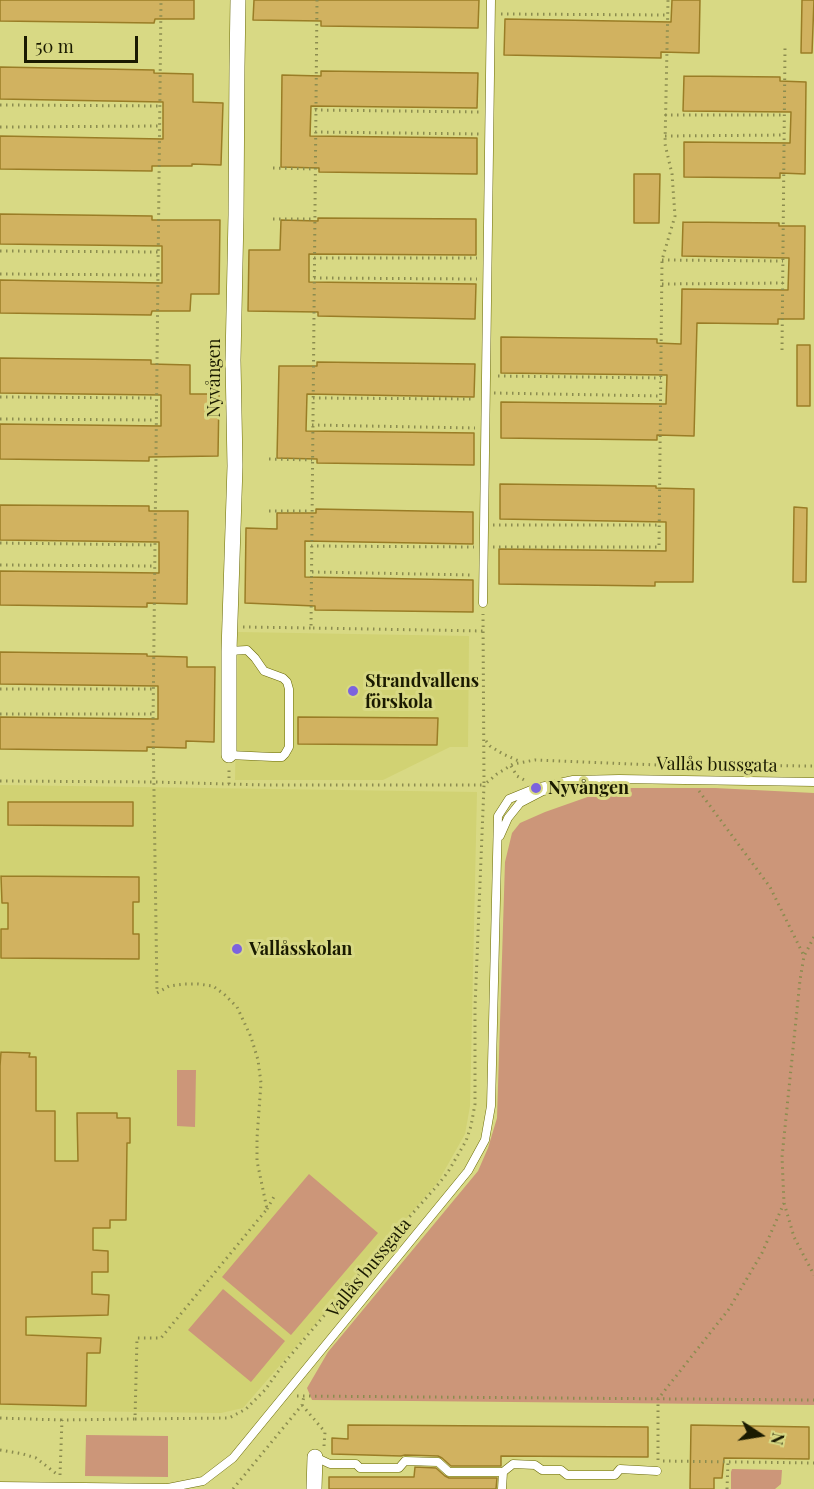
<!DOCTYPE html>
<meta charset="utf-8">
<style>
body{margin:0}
#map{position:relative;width:814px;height:1489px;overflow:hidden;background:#d8d984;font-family:"Playfair Display",serif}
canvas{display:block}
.north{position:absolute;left:730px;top:1405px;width:60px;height:60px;-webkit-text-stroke:4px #d8d984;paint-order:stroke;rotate:102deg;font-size:16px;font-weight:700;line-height:24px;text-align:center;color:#1a1a01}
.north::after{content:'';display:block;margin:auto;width:21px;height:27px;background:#1a1a01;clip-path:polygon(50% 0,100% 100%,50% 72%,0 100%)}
.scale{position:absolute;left:24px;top:36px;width:114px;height:27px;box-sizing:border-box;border:3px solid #1a1a01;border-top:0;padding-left:8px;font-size:18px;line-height:21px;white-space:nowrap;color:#1a1a01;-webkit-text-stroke:4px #d8d984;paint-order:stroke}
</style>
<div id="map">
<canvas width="814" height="1489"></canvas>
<div class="north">N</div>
<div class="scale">50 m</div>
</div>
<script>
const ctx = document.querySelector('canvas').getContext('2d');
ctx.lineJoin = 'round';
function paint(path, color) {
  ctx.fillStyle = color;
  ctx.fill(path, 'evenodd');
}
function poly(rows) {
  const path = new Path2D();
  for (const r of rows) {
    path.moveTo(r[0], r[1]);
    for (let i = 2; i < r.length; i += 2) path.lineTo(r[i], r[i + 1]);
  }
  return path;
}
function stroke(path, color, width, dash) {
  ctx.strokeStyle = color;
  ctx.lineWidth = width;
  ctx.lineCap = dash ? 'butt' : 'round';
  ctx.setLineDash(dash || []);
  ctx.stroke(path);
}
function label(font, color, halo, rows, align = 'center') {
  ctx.font = font + ' "Playfair Display",serif';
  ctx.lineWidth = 6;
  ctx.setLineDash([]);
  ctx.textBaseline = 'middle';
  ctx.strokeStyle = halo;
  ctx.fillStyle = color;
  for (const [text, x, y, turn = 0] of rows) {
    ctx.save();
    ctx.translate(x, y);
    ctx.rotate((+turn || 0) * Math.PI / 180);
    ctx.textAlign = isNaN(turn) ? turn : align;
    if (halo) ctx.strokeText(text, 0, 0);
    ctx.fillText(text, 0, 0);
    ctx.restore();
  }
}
paint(poly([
 [238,632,469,636,468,747,450,747,383,780,235,780],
 [0,785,477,792,470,1106,465,1134,438,1182,243,1408,221,1413,0,1410]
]), '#d1d273');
paint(poly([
 [613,788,715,788,814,793,814,1405,312,1400,307,1388,328,1352,478,1171,488,1148,497,1118,505,862,512,833,520,823,545,812],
 [177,1070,196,1070,195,1127,177,1126],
 [309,1174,378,1233,291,1335,222,1277],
 [223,1289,285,1341,251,1382,188,1330],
 [86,1435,168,1436,168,1477,85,1476],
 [732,1469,782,1470,781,1484,775,1489,731,1489,731,1472]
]), '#cc9679');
const building = poly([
 [0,0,194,0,194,19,155,19,154,23,0,21,0,0],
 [254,0,479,0,478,28,321,26,321,21,253,20,254,0],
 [672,0,700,0,699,53,661,52,661,58,504,55,505,19,671,22,672,0],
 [802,0,814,0,812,53,801,53,802,0],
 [0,67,154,70,154,73,193,74,193,102,223,103,221,165,192,164,192,166,152,166,152,171,0,169,0,136,163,139,163,102,0,99,0,67],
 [321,71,478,73,477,108,311,106,310,136,477,138,477,174,319,172,319,168,281,167,282,75,321,76,321,71],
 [684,76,780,77,780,81,806,82,805,174,780,173,780,178,684,177,684,142,790,143,791,112,683,111,684,76],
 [634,174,660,174,659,223,634,223,634,174],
 [0,214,152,216,152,220,220,220,219,294,191,294,190,311,152,311,151,315,0,313,0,280,162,283,162,246,0,244,0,214],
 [318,218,476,219,476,255,309,254,309,282,476,284,475,319,318,316,318,312,248,311,249,250,280,250,281,220,318,221,318,218],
 [683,222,779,223,779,226,805,226,804,319,778,319,778,324,697,323,694,436,657,435,657,440,501,438,501,402,666,404,667,375,501,373,501,337,657,339,657,343,681,344,682,289,788,290,789,258,682,256,683,222],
 [797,345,810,345,810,406,797,406,797,345],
 [0,358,151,360,151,364,190,365,190,394,219,394,218,456,149,457,149,461,0,459,0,424,161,426,161,395,0,393,0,358],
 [317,362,475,364,474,397,307,394,306,431,474,433,474,465,317,463,317,459,277,458,279,366,317,366,317,362],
 [500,484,656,486,656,488,694,489,693,582,655,582,655,586,499,584,499,549,666,551,666,522,500,519,500,484],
 [0,505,149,506,149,511,188,511,187,604,147,603,147,607,0,605,0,571,159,573,159,542,0,540,0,505],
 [794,507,807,508,806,582,793,582,794,507],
 [316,509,473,512,473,544,305,541,305,577,473,580,473,612,315,610,315,606,245,603,246,528,277,529,277,513,316,513,316,509],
 [0,652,147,654,147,656,187,657,187,667,215,667,214,742,186,741,186,748,147,747,147,751,0,749,0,717,158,719,158,686,0,684,0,652],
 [298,717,438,718,437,745,298,744,298,717],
 [8,802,133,802,133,826,8,825,8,802],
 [1,876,139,877,139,902,133,902,133,934,139,934,139,959,1,958,1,929,8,929,8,903,2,903,1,876],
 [1,1052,30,1053,29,1057,36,1057,36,1111,55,1111,55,1161,78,1161,77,1113,117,1113,117,1118,130,1118,130,1143,127,1143,126,1220,110,1220,110,1228,93,1228,93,1250,108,1251,108,1272,92,1272,92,1294,109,1295,108,1315,26,1317,26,1335,101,1338,100,1353,87,1353,86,1406,0,1404,0,1066,1,1052],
 [348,1425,648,1427,648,1457,501,1456,501,1466,451,1466,442,1458,438,1456,405,1455,401,1456,332,1454,332,1438,348,1439,348,1425],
 [691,1425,809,1427,809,1459,724,1458,722,1478,714,1478,714,1489,690,1489,691,1425],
 [415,1467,436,1468,445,1476,449,1478,497,1478,496,1489,329,1489,329,1477,414,1477,415,1467]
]);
paint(building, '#d1b260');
stroke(building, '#9a7d26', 1.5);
const lane = poly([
 [483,603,491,0],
 [229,651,247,650,255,658,264,671,283,678,287,682,289,689,289,747,285,754,282,757,273,757,229,755],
 [500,836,508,818,520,803,543,791,550,790],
 [315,1457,330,1464,356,1464,360,1468,399,1468,405,1461,438,1462,449,1472,503,1472,513,1464,535,1465,542,1470,561,1470,567,1475,615,1475,620,1469,657,1471],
 [0,1486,168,1488,203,1481,233,1458,468,1171,485,1140,491,1106,498,816,509,799,536,788,573,780,619,779,814,782],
 [502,1489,503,1472]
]);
const street = poly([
 [229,755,229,651,235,466,233,360,236,215,237,67,238,0],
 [314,1489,315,1457]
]);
stroke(lane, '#696905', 9);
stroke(street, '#696905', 16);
stroke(poly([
 [317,0,311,628,483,631],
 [501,14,667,15],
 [0,105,161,106],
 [315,110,479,112],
 [665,115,785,115],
 [0,127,160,126],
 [315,132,479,134],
 [665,136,784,135],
 [273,168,315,169],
 [273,219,314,219],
 [0,251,159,252],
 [314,258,477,258],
 [662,260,783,261],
 [0,274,158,275],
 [314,278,477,279],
 [662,284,783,283],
 [782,350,785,48],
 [498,376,661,378],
 [494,393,661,396],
 [0,397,156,398],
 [313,398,475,399],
 [0,419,156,420],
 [312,425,475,428],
 [269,459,312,460],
 [269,511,311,511],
 [493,525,660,525],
 [0,543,155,545],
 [311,546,474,547],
 [493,547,659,547,662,260,675,216,672,174,665,144,668,0],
 [0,565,155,566],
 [312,572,473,575],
 [243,627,311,628],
 [0,689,153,689],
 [0,714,153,714],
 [486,741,490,746,503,754,521,762],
 [511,766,517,776,526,781],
 [0,781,154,782,265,785,484,785,483,614],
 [229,784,229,769],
 [699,791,770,887,804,956],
 [814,937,804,956,800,980,782,1157,784,1203,794,1237,814,1275],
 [267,1209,275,1195],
 [297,1396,814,1400],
 [302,1405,325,1432,324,1446],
 [0,1418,61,1420],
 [135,1419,229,1418,246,1409,265,1390,285,1362,365,1267,436,1187,448,1172,466,1141,471,1126,475,1104,475,1007,484,785,497,774,513,764,535,760,658,765,814,766],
 [0,1450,23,1454,36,1458,58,1475],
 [658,1460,658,1399,729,1309,762,1253,784,1203],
 [663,1461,814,1463],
 [60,1475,62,1420,135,1419,137,1338,161,1338,267,1209,257,1161,257,1138,261,1083,258,1060,251,1037,237,1007,225,995,213,986,198,984,184,984,169,986,157,993,153,725,161,0],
 [233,1489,302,1405,304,1396],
 [727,1489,728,1462]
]), '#8b8c4f', 3, [1.5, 4.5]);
stroke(lane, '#fff', 8);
stroke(street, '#fff', 15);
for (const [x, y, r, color] of [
 [353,691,6,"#7c63de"],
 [536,788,6,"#7c63de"],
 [237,949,6,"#7c63de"]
]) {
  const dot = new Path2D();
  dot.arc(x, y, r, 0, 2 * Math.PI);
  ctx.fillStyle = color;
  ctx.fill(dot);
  stroke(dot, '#d8d984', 2);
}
label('18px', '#1a1a01', '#d8d984', [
 ["Nyvången",214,378,-90],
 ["Vallås bussgata",717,765,1],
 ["Vallås bussgata",369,1268,-51]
]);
label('bold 18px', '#1a1a01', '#d8d984', [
 ["Strandvallens",365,681],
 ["förskola",365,702],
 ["Nyvången",548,788],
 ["Vallåsskolan",249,949]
], 'left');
</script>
